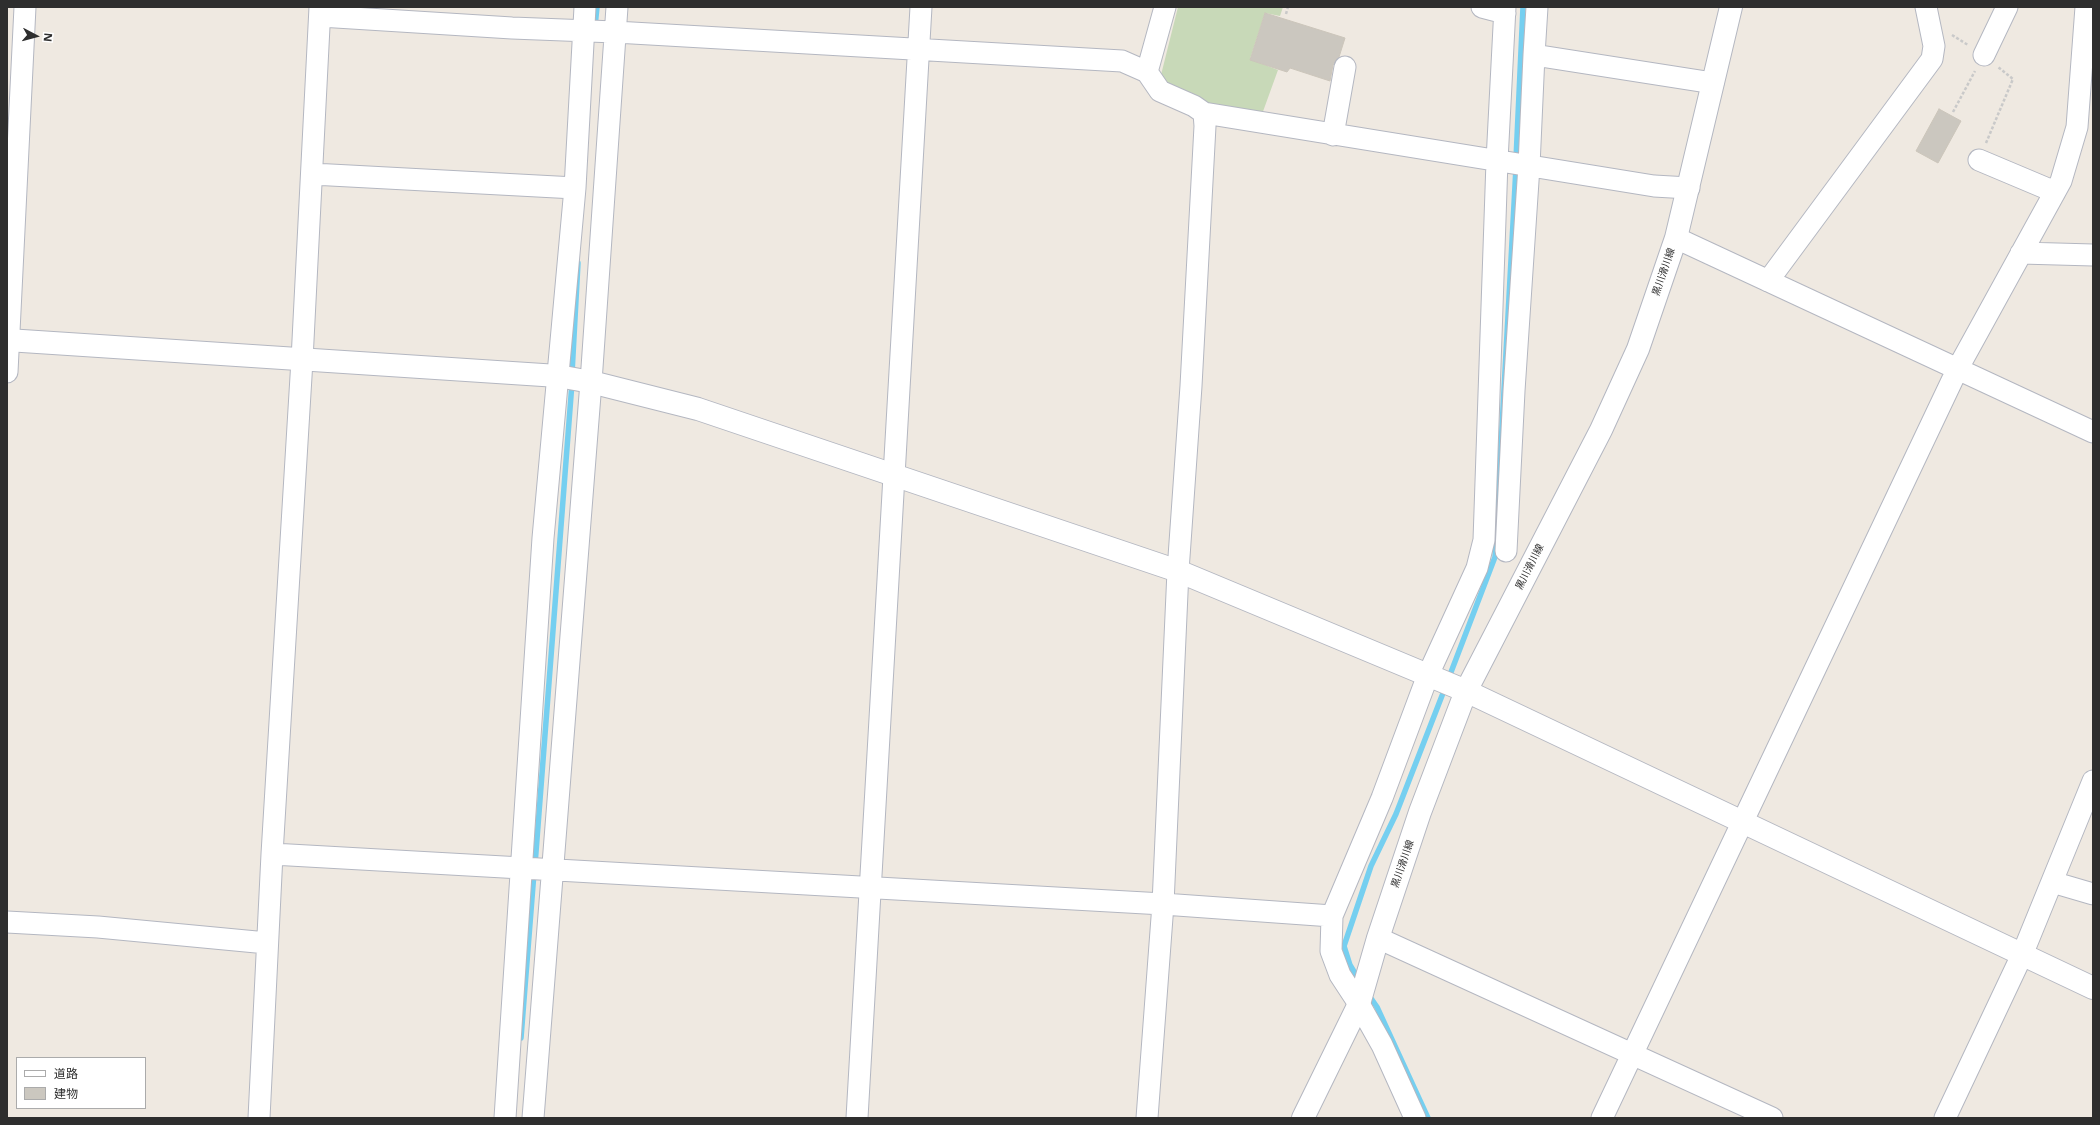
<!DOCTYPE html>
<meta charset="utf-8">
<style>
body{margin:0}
#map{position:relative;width:2100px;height:1125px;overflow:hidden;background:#efe9e1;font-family:"Open Sans","Noto Sans JP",sans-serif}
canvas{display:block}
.frame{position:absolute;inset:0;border:8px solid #2e2e2e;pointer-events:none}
.legend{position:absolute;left:16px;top:1057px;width:130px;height:52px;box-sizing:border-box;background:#fff;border:1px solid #ababab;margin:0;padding:5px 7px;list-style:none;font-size:12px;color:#2e2e2e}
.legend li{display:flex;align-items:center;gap:8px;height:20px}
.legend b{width:20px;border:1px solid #ababab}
.north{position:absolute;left:16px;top:16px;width:40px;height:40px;-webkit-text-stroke:3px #fff;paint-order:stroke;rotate:96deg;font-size:11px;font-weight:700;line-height:16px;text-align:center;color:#2e2e2e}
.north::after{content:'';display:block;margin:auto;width:14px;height:18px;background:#2e2e2e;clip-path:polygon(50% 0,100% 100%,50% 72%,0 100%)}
</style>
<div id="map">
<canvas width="2100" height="1125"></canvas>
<div class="frame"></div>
<ul class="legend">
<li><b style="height:5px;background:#fff"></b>道路</li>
<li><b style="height:11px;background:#cbc7bf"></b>建物</li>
</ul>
<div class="north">N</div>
</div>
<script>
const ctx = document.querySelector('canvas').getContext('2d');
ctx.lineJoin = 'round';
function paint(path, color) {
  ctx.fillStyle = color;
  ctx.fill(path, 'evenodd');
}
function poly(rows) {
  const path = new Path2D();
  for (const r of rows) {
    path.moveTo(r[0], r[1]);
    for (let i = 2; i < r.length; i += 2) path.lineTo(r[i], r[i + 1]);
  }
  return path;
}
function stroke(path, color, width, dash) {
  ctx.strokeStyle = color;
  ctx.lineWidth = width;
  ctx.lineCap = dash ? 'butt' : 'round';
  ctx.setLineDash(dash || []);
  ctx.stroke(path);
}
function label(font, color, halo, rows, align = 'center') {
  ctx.font = font + ' "Open Sans","Noto Sans JP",sans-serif';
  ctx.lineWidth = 4;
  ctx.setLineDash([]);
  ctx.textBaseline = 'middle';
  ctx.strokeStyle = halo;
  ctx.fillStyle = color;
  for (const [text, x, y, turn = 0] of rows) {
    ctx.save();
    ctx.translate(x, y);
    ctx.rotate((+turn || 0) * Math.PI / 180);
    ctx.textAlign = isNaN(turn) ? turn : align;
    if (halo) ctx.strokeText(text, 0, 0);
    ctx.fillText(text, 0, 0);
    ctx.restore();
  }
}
paint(poly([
 [1178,7,1283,7,1280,16,1265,13,1250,59,1278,70,1261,117,1229,112,1174,91,1161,75]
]), '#c8d9b8');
stroke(poly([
 [595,27,597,7],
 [1516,159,1523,7],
 [572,374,578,263],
 [1448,680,1495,557,1516,167],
 [535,865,572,383],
 [1359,980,1350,965,1344,946,1371,866,1396,814,1445,688],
 [1368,994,1377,1007,1428,1118],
 [521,1038,534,873]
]), '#75cff0', 5.5);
const building = poly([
 [1265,13,1345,38,1339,57,1333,65,1330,81,1290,68,1287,72,1250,60,1265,13],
 [1939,109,1961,121,1938,163,1916,151,1939,109]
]);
paint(building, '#cbc7bf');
stroke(building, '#cbc5ba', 1);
const street = poly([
 [1482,7,1505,13],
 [320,16,512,28,615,32,1122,61,1147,72,1160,91,1194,106,1204,113,1654,186,1689,188],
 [1534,55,1537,7],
 [1984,55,2007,7],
 [1147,72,1165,7],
 [1333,135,1345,67],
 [1979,160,2055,192],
 [312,174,575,188,543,538,505,1118],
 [575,188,585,7],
 [1676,238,2093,432],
 [2021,253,2093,255],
 [1768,281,1932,59,1934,46,1926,7],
 [7,372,25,7],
 [1506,551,1514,391,1529,166,1534,55,1713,83],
 [272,854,1163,904,1332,916,1331,951,1340,975,1359,1004,1382,1045,1415,1118],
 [2052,882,2093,894],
 [1332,916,1382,798,1428,675,1477,568,1484,540,1497,161,1505,7],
 [7,922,98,927,267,943],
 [1378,938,1772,1118],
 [259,1118,272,854,302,360,320,7],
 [533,1118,591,382,617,7],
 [857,1118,921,7],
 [1147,1118,1163,904,1178,571,1191,386,1205,126,1204,113],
 [1602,1118,1958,368,2061,181,2077,127,2086,7],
 [1945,1118,2022,955,2093,781]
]);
const secondary = poly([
 [7,340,558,376,591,382,698,409,1178,571,1466,691,2093,988],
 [1303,1118,1359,1004,1378,938,1420,812,1466,691,1601,430,1638,349,1676,238,1731,7]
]);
stroke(street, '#b4b7c1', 23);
stroke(secondary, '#b4b7c1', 24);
stroke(poly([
 [1286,14,1288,7],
 [1952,35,1968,45],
 [1953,112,1975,71],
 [1986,143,2013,79,1998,67]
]), '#c9c9c9', 2.5, [3, 2]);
stroke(street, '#fff', 21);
stroke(secondary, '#fff', 22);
label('10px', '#2e2e2e', '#fff', [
 ["黒川滑川線",1664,272,-71],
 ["黒川滑川線",1530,567,-63],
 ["黒川滑川線",1403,864,-71]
]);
</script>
